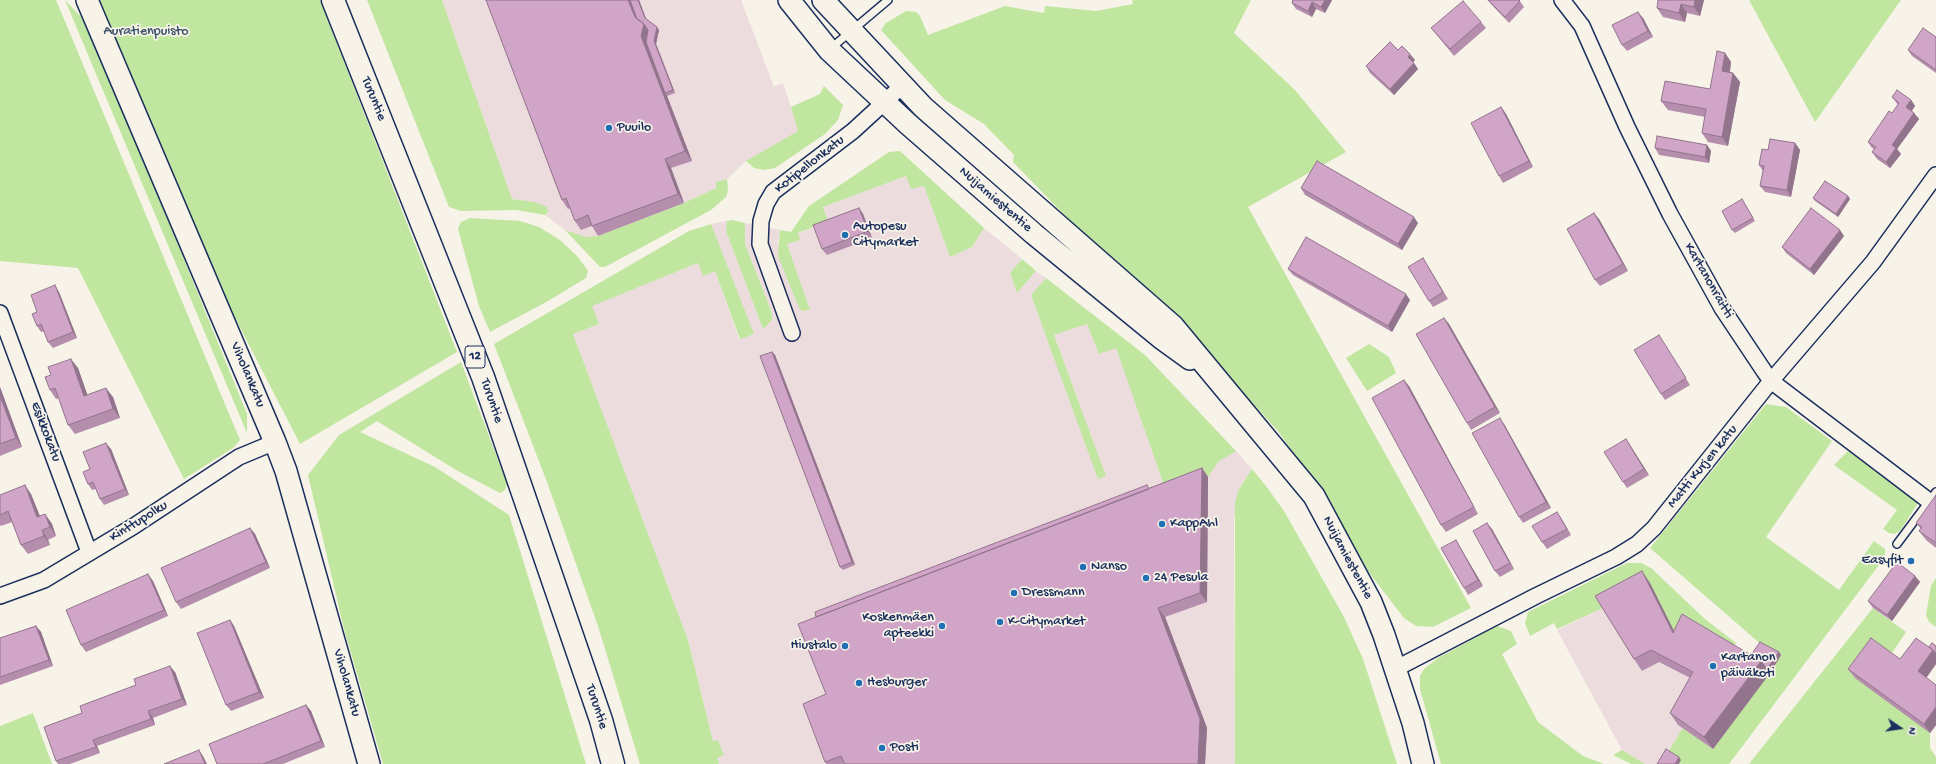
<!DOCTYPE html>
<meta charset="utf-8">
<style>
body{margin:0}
#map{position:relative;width:1936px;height:764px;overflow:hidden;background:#f7f3e8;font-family:"Gochi Hand",sans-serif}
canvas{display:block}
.north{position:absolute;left:1880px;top:708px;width:40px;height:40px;-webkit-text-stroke:3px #f7f3e8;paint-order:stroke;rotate:103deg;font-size:11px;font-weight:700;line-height:16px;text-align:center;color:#1b2f5e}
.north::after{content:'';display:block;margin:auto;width:14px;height:18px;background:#1b2f5e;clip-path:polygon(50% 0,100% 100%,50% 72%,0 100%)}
</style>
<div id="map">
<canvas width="1936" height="764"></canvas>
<div class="north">N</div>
</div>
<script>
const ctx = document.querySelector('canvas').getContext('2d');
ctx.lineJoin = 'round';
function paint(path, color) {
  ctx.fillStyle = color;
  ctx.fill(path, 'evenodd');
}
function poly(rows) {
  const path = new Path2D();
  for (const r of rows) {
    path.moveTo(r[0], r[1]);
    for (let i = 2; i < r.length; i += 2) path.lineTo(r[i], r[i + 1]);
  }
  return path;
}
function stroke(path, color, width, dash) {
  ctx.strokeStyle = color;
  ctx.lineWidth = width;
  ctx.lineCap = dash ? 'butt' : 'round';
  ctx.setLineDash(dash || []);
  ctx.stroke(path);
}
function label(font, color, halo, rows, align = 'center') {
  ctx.font = font + ' "Gochi Hand",sans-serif';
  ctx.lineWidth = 3.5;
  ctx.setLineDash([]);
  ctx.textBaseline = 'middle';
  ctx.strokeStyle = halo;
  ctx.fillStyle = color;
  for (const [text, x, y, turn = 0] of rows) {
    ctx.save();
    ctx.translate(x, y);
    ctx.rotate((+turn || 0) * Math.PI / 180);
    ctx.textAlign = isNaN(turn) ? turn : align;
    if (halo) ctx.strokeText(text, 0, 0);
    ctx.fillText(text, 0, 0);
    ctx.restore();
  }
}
paint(poly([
 [442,0,741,0,774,87,783,83,799,131,746,161,727,179,716,182,716,188,684,203,594,237,586,237,565,230,545,215,548,212,534,202,512,199],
 [906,176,924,186,950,257,972,247,984,228,1022,259,1010,273,1017,293,1036,271,1046,278,1031,295,1047,338,1106,476,1054,335,1087,324,1099,354,1116,347,1167,494,1208,477,1218,462,1236,451,1252,469,1239,489,1234,519,1235,764,719,764,717,758,724,755,713,741,688,640,573,334,599,324,591,306,698,263,715,271,739,339,753,334,711,224,727,221,726,231,763,329,772,313,745,244,745,223,780,230,778,243,810,310,787,244,797,234,828,221,823,207],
 [1603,608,1659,662,1701,684,1678,725,1683,728,1661,764,1645,764,1622,750,1557,630]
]), '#ecdcde');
paint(poly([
 [0,0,56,0,240,440,233,448,184,479,78,268,0,261],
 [65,0,83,19,161,203,247,414,247,433],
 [99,0,320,0,457,352,300,444,230,308],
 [367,0,442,0,512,199,534,202,547,207,548,212,545,215,516,210,461,211,449,207],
 [1132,0,1251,0,1234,33,1295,90,1346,152,1248,207,1471,608,1433,627,1416,626,1404,618,1364,566,1316,486,1278,431,1178,321,1079,230,1013,162,1014,155,984,124,945,100,881,30,886,23,906,11,916,12,920,16,928,35,1005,6,1044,13,1045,6,1096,11,1133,4],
 [1749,0,1901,0,1815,122],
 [824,86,843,105,838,120,825,134,775,168,764,170,754,168,746,161,798,131,791,107,820,94],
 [900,151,984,228,972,247,950,257,924,186,911,189,906,176,823,207,828,221,798,233,800,240,787,244,810,310,803,311,799,308,778,256,780,230,791,232,809,206,889,152],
 [727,179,728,190,726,197,711,210,605,267,600,267,565,230,586,237,598,236,684,203,716,188,716,182],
 [470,218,520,221,539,227,560,240,578,257,588,271,586,278,548,301,490,332,479,306,458,229,461,222],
 [732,220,745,223,745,244,772,313,772,320,763,329,726,231,727,221],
 [711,224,754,334,740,339,715,271,703,276,698,263,592,306,599,324,573,334,688,640,713,741,718,740,724,755,717,758,719,764,640,764,598,626,547,482,494,344,689,231],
 [1022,259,1036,271,1017,293,1010,273],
 [1046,278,1145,355,1236,451,1218,462,1208,477,1167,494,1116,348,1099,354,1087,324,1054,335,1106,476,1098,479,1031,295],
 [1369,344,1389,357,1396,373,1367,391,1346,358],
 [461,362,507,484,505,490,500,493,456,470,377,421,360,432,435,467,509,515,586,764,383,764,344,629,308,475,339,435],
 [1766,404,1786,407,1832,441,1766,537,1839,590,1874,541,1885,549,1885,557,1729,764,1679,764,1681,760,1668,752,1683,728,1713,749,1781,655,1763,646,1650,548],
 [1848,451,1918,503,1900,531,1894,534,1889,533,1883,529,1897,510,1834,465],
 [1252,469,1266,486,1284,511,1344,617,1363,659,1397,764,1235,764,1235,502,1239,489],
 [1627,563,1641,563,1651,568,1705,619,1736,643,1731,650,1681,645,1603,608,1557,629,1554,623,1530,636,1525,623,1528,612],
 [1936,578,1936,627,1929,622,1926,615,1931,586],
 [1873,608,1906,632,1890,656,1930,733,1930,748,1936,757,1936,764,1749,764],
 [1497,626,1511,631,1517,644,1502,654,1538,722,1583,756,1604,764,1441,764,1420,689,1420,676,1424,669,1438,658],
 [33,713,52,764,0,764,0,726],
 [1622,750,1645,764,1631,764,1613,755]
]), '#c0e6a0');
const lane = poly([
 [830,49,888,0],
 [1897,544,1936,492]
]);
const street = poly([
 [1562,0,1582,26,1627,127,1670,214,1722,308,1764,371,1771,381,1929,501],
 [0,313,89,552],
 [792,333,760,244,761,221,766,204,773,192,853,131,902,86],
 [0,596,44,580,134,526,239,457,275,442],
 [1395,669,1536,596,1616,557,1637,544,1654,528,1771,381,1873,262,1936,175]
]);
const secondary = poly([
 [87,0,275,442,286,471,369,764],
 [789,0,829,50,908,124,1034,234,1161,338,1190,359],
 [823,0,923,107,1173,326,1314,496,1371,602,1384,635,1413,723,1423,764]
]);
const highway = poly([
 [333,0,483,377,601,720,613,764]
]);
stroke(lane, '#1b2f5e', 10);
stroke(street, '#1b2f5e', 18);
stroke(secondary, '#1b2f5e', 24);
stroke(highway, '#1b2f5e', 25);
stroke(lane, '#f7f3e8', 7);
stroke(street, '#f7f3e8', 15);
stroke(secondary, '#f7f3e8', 21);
stroke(highway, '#f7f3e8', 22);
paint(poly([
 [486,0,639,0,646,19,659,30,656,44,675,93,667,96,692,161,671,168,684,203,598,236,592,226,581,230,575,221,570,208,568,209,562,200],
 [1293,0,1332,0,1325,13,1316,9,1312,17,1296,9,1292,3],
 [1488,0,1519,0,1524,7,1509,23,1490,3],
 [1704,0,1700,16,1687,13,1685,22,1663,17,1657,8],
 [1643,18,1653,37,1627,51,1622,45],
 [1481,22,1486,28,1454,56,1436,34,1431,28],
 [1936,37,1936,73,1912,56,1908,50],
 [1398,50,1415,60,1413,62,1418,69,1394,95,1370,73,1366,66],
 [1725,53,1731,62,1730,73,1733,73,1740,82,1728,146,1708,142,1702,133,1705,117,1668,110,1661,101,1710,89],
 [1892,97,1911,100,1915,106,1912,111,1914,113,1919,119,1897,149,1901,154,1890,168,1877,159,1872,152,1874,149,1872,148,1868,142,1892,113,1898,105],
 [1501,107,1506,114,1533,167,1503,183,1499,176],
 [1795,143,1800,150,1791,197,1765,192,1760,186,1763,171,1759,165,1768,150],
 [1707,145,1711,151,1709,163,1659,155,1655,148],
 [1301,188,1418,223,1402,250,1305,195],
 [1848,196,1850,199,1838,217,1815,201,1813,198],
 [1742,199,1755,221,1735,233,1732,230],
 [859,208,863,214,872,238,827,255,822,249],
 [1599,219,1628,271,1600,286,1595,280],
 [1844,236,1814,275,1786,253,1782,247],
 [1423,258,1448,299,1433,307,1429,301],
 [1288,269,1410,300,1392,332,1293,275],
 [59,292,77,338,53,348,48,342,44,331,41,332,37,326,37,312],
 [1444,318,1449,324,1500,413,1471,430,1467,423],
 [1659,335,1690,385,1665,400,1661,394],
 [772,352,775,355,855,565,843,570,840,567],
 [78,368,87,395,113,397,120,418,75,434,68,425,59,398,56,399,50,390],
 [1409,386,1478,514,1446,532,1441,525],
 [0,387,22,447,0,456],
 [1504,424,1551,508,1523,523,1519,517],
 [1626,439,1649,475,1627,488,1623,482],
 [111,449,129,495,104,505,100,499,96,489,92,490,88,484,90,469],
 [1202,468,1208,477,1207,602,1165,617,1207,728,1205,764,826,764,825,762,826,694,1149,488],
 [31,494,40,516,45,514,52,524,56,536,48,540,50,545,28,554,21,545,12,522,1,526,0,525,0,495],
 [1936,495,1936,548,1926,540,1919,531,1921,529,1916,523],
 [1561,518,1571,535,1547,549,1542,542],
 [250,528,255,534,270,568,181,609,176,602],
 [1492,529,1514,569,1500,577,1495,571],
 [1456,540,1460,547,1483,586,1468,595,1464,588],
 [1915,576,1920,582,1892,621,1873,608,1868,601],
 [153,581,168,616,86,652,81,645],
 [1650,583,1674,631,1751,655,1779,652,1781,655,1770,673,1713,749,1678,725,1670,713,1690,678,1659,662,1642,671,1634,659],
 [230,620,234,626,264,698,231,711,226,705],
 [36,626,41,632,53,666,0,685,0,638],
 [1936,646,1936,664,1926,678,1936,685,1936,725,1930,733,1855,678,1848,669,1900,659,1929,647],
 [175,672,187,705,153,718,155,725,97,746,100,753,70,764,58,764,56,761,82,713],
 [306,705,311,711,325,747,283,764,217,764]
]), '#b48eac');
paint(poly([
 [628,0,631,0,639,23,635,17],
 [638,0,639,0,647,21,645,18],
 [1325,0,1332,0,1325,13,1321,7],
 [1695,0,1704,0,1700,16,1694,7],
 [1312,2,1316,9,1312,17,1308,11],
 [1681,4,1687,13,1685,22,1679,13],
 [1638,12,1643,18,1653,37,1648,31],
 [644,24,650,33,665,93,667,96,692,161,685,151,641,36],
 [657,27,659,30,656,44,675,93,673,90,654,41],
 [1725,53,1731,62,1728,80,1722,71],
 [1410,54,1415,60,1412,63,1408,57],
 [1414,63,1418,69,1394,95,1390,89],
 [1733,73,1740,82,1728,146,1722,137],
 [1911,100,1915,106,1910,113,1906,107],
 [1501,107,1506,114,1533,167,1529,161],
 [1914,113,1919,119,1897,149,1901,154,1890,168,1886,162,1892,145],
 [1795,143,1800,150,1791,197,1787,190],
 [1707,145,1711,151,1709,163,1705,157],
 [665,159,671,168,684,203,678,194],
 [1848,196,1850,199,1838,217,1836,214],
 [859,208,863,214,872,238,868,231],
 [1594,213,1599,219,1628,271,1623,264],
 [1414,217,1418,223,1402,250,1398,244],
 [1840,230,1844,236,1814,275,1810,269],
 [55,285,59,292,77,338,73,332],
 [1406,294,1410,300,1392,332,1388,326],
 [1444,318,1449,324,1500,413,1495,407],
 [772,352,775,355,855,565,852,562],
 [71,359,78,368,91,405,84,396],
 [1404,380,1409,386,1478,514,1474,507],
 [0,387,22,447,16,438,0,396],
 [106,388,113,397,120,418,113,409],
 [1500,418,1504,424,1551,508,1546,502],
 [1626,439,1630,445,1649,475,1644,469],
 [106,443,111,449,129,495,125,489],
 [1202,468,1208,477,1207,602,1200,593],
 [25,485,31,494,44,527,37,517],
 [1557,512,1561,518,1571,535,1567,529],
 [45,514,52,524,56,536,50,527],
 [1487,523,1492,529,1514,569,1510,563],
 [250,528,255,534,270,568,266,562],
 [42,530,48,540,50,545,44,536],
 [1456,540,1460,547,1483,586,1478,580],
 [1642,571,1650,583,1681,645,1673,633],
 [148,574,153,581,168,616,164,610],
 [1915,576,1920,582,1892,621,1887,615],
 [1158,608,1165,617,1207,728,1205,764,1198,764],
 [230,620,234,626,264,698,259,692],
 [36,626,41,632,53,666,49,660],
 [1933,650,1936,654,1936,664,1924,681,1918,671],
 [1779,652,1781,655,1770,673,1713,749,1704,737,1761,661],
 [170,666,175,672,187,705,182,699],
 [306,705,311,711,325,747,321,741],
 [1936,707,1936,725,1930,733,1924,724],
 [148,711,153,718,155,725,151,719],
 [93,740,97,746,100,753,96,747],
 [199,750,203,756,207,764,205,764],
 [1679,757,1681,760,1679,764,1675,764]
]), '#92748c');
const building = poly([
 [486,0,628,0,635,17,644,24,641,36,685,151,665,159,678,194,592,226,588,215,575,221,566,198,562,200,486,0],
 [630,0,638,0,645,18,657,27,654,41,673,90,665,93,646,42,648,30,644,24,637,19,630,0],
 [1293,0,1325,0,1321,7,1312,2,1308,11,1292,3,1293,0],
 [1488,0,1519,0,1520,1,1505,17,1488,0],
 [1658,0,1695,0,1694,7,1681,4,1679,13,1657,8,1658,0],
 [1463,1,1481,22,1450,49,1431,28,1463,1],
 [1638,12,1648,31,1622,45,1612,25,1638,12],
 [1923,28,1936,37,1936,70,1908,50,1923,28],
 [1390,42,1398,50,1402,46,1410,54,1408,57,1414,63,1390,89,1366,66,1390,42],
 [1717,51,1725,53,1722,71,1733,73,1722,137,1702,133,1706,109,1661,101,1665,81,1710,89,1717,51],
 [1897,90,1911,100,1906,107,1914,113,1892,145,1896,148,1886,162,1872,152,1876,147,1868,142,1889,111,1892,113,1899,103,1892,97,1897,90],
 [1501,107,1529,161,1499,176,1471,123,1501,107],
 [1657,136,1707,145,1705,157,1655,148,1657,136],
 [1770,139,1795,143,1787,190,1760,186,1764,166,1759,165,1762,149,1768,150,1770,139],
 [1317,161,1414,217,1398,244,1301,188,1317,161],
 [1825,181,1848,196,1836,214,1813,198,1825,181],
 [1742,199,1753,218,1732,230,1722,211,1742,199],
 [859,208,868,231,822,249,813,225,859,208],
 [1811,208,1840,230,1810,269,1782,247,1811,208],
 [1594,213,1623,264,1595,280,1567,229,1594,213],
 [1306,237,1406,294,1388,326,1288,269,1306,237],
 [1423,258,1443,292,1429,301,1408,267,1423,258],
 [55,285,73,332,48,342,41,324,37,326,32,314,37,312,31,295,55,285],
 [1444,318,1495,407,1467,423,1416,334,1444,318],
 [1659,335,1686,378,1661,394,1634,350,1659,335],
 [772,352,852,562,840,567,760,356,772,352],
 [71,359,84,396,106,388,113,409,68,425,55,388,50,390,45,377,51,375,48,367,71,359],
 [1404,380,1474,507,1441,525,1372,398,1404,380],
 [0,396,16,438,0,444,0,396],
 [1500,418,1546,502,1519,517,1472,433,1500,418],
 [1626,439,1644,469,1623,482,1604,452,1626,439],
 [106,443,125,489,100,499,93,482,88,484,83,472,90,469,83,452,106,443],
 [1202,468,1200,593,1158,608,1200,719,1198,764,845,764,841,756,825,762,803,704,826,694,798,624,1202,468],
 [25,485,37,517,45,514,50,527,42,530,44,536,21,545,8,511,0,515,0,495,25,485],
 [1147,485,1149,489,816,617,815,612,1147,485],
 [1936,495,1936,543,1919,531,1922,527,1916,523,1936,495],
 [1557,512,1567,529,1542,542,1532,526,1557,512],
 [1487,523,1510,563,1495,571,1473,531,1487,523],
 [250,528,266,562,176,602,161,568,250,528],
 [1456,540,1478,580,1464,588,1441,548,1456,540],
 [1897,562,1915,576,1887,615,1868,601,1897,562],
 [1642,571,1673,633,1682,614,1761,661,1704,737,1670,713,1693,672,1651,650,1634,659,1595,596,1642,571],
 [148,574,164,610,81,645,66,610,148,574],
 [230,620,259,692,226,705,197,633,230,620],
 [36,626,49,660,0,677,0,638,36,626],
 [1871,638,1900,659,1916,638,1933,650,1918,671,1936,685,1936,707,1924,724,1848,669,1871,638],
 [1760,642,1779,652,1767,669,1761,661,1751,655,1760,642],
 [1932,643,1936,646,1936,654,1933,650,1929,647,1932,643],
 [170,666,182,699,148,711,151,719,93,740,96,747,56,761,44,727,82,713,80,706,136,685,134,679,170,666],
 [306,705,321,741,263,764,217,764,209,744,306,705],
 [1666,749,1679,757,1675,764,1657,764,1666,749],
 [199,750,205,764,164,764,199,750]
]);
paint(building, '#d1a5c8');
stroke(building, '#92748c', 1);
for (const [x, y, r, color] of [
 [609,128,4,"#1f6fb2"],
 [845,235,4,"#1f6fb2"],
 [1162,524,4,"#1f6fb2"],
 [1911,561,4,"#1f6fb2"],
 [1083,567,4,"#1f6fb2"],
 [1146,578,4,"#1f6fb2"],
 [1014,593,4,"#1f6fb2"],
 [1000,622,4,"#1f6fb2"],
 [942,626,4,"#1f6fb2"],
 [845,646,4,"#1f6fb2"],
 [1713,666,4,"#1f6fb2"],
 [859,683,4,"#1f6fb2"],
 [882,748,4,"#1f6fb2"]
]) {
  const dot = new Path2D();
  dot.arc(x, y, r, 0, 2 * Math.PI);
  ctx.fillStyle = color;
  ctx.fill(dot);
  stroke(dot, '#f7f3e8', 1.5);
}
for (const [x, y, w] of [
 [475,357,20]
]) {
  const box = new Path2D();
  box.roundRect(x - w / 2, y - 11, w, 22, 3);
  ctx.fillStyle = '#f7f3e8';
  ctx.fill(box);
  stroke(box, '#1b2f5e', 1);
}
label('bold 13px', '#1b2f5e', null, [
 ["12",475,357]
]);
label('14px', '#3c546b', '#f7f3e8', [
 ["Auratienpuisto",146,32]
]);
label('14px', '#1b2f5e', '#f7f3e8', [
 ["Turuntie",373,99,68],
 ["Kotipellonkatu",810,165,-38],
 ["Nuijamiestentie",995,200,41],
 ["Kartanonraitti",1708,281,60],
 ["Viholankatu",247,375,67],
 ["Turuntie",491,401,71],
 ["Esikkokatu",45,432,69],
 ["Matti Kurjen katu",1703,467,-51],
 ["Kinttupolku",139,522,-32],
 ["Nuijamiestentie",1347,558,62],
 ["Viholankatu",346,683,74],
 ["Turuntie",596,707,72]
]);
label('14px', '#1b2f5e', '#f7f3e8', [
 ["Puuilo",617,128],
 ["Autopesu",853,227],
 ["Citymarket",853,243],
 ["KappAhl",1170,524],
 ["Easyfit",1903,561,"right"],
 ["Nanso",1091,567],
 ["24 Pesula",1154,578],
 ["Dressmann",1022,593],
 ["Koskenmäen",934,618,"right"],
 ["apteekki",934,634,"right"],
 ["K-Citymarket",1008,622],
 ["Hiustalo",837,646,"right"],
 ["Kartanon",1721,658],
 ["päiväkoti",1721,674],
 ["Hesburger",867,683],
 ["Posti",890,748]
], 'left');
</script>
